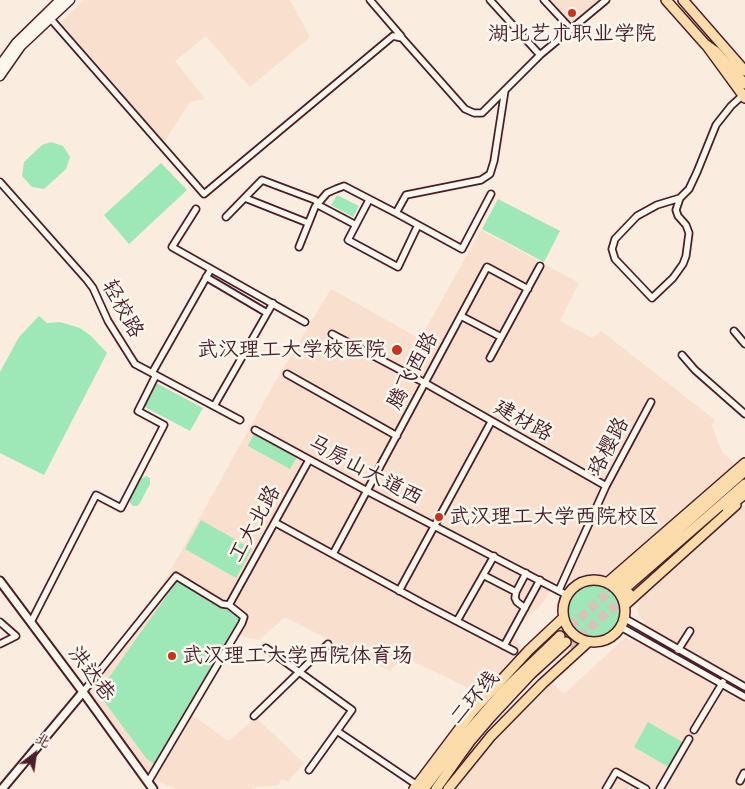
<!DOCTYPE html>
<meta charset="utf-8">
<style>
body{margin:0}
#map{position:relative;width:745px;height:789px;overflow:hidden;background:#faecde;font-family:Caveat,"LXGW WenKai TC",sans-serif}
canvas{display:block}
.north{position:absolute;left:10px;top:729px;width:50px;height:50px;-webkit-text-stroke:4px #fbf7ec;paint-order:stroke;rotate:30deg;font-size:14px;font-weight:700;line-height:20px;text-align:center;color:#4a1f2b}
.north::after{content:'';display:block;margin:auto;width:18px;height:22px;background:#4a1f2b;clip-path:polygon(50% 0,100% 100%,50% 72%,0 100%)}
</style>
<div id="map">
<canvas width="745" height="789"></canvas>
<div class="north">北</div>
</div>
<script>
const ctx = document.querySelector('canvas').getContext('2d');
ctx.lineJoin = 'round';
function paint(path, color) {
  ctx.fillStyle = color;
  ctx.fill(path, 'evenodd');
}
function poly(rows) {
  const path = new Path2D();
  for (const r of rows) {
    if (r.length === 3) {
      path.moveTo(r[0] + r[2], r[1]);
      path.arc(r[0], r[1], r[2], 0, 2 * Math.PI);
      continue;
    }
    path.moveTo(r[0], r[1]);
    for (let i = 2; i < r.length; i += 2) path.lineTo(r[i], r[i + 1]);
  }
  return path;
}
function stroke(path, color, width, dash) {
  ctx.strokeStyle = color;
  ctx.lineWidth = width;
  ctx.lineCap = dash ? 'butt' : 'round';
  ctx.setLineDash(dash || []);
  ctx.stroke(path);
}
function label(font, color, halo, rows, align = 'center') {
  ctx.font = font + ' Caveat,"LXGW WenKai TC",sans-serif';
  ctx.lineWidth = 5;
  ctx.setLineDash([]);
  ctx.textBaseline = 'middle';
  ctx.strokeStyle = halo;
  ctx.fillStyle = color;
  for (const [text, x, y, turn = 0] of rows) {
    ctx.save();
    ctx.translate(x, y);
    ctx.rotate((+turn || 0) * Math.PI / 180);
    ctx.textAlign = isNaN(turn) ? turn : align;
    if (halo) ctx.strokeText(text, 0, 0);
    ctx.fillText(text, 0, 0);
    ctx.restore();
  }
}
paint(poly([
 [84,0,290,0,310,37,250,87,206,36,175,61,205,99,190,102,164,142,61,22],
 [548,0,599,0,570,26],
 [481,230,579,283,560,321,592,338,601,331,715,420,712,425,722,452,736,465,617,571,608,575,580,577,570,581,559,577,541,605,513,631,512,634,522,646,483,695,404,657,390,671,285,617,259,640,237,635,191,714,228,741,256,718,304,763,288,782,282,779,278,785,256,787,254,789,176,789,163,783,145,778,82,691,164,582,278,377,331,289,420,339],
 [745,505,745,789,453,789,493,739,553,683,564,694,625,638,634,642,645,621,639,616,637,610,641,599]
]), '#f9dfcd');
paint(poly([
 [51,142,63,146,70,157,66,169,44,189,32,187,22,176,24,162,42,145],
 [161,163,187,190,129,244,104,215],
 [337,195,359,206,353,217,331,205],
 [498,199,560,231,544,262,482,229],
 [39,316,47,323,60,322,80,328,91,336,107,353,44,475,0,453,0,372,19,337],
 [156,383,203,408,190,431,143,406],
 [254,433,297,457,290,469,248,446],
 [146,476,150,478,150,484,140,503,137,506,133,506,130,503,130,498,141,479],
 [201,520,252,549,236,578,185,549],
 [177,581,242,618,157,763,154,764,146,758,98,693],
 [595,611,28],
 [648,722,684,743,670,768,634,747]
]), '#9ee8b7');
stroke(poly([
 [560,636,623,579],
 [569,646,633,590]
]), '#d7c3ba', 9, [9, 4.5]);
const minor = poly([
 [370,0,401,36],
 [490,0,540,55],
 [544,0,571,29],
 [49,17,204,194,393,36,402,38,465,109,474,113,482,113,540,55,606,0],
 [0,182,87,280,93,288,108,321,135,364,240,420],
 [245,198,308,223],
 [680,198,676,210,678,216,686,225,689,233,686,256,683,264,673,278,652,298,615,259,612,249,615,239,637,216,657,205,680,198,689,189,697,172,716,125,731,106,743,95],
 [369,200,348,240,398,267,418,225,396,213,406,195,481,180,490,174,494,161,505,90],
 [196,209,172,247,305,322],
 [226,217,262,180,315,200,320,206,356,225],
 [418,225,462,249,491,194],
 [299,247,315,207,327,193,336,189,344,186,396,213],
 [206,277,267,313],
 [461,316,501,337],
 [734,331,745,344],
 [332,334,425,383,606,486],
 [682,355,695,370,745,414],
 [490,358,540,266],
 [152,373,211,269],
 [287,374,397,436],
 [214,406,273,303],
 [255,430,367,491,567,595],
 [276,523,422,603,514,651],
 [333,554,487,267,528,289],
 [483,575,516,592,526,573],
 [559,590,606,486,651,402],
 [399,591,491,422],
 [516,592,515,598,517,602,525,608],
 [229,605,309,460],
 [624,618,745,687],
 [457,621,494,556],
 [0,622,16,636,0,644],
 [31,622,96,495,121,508,164,425,138,411,156,375],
 [621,627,745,697],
 [504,646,540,580],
 [266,648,352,710,309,770],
 [678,650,690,631],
 [83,692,176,576,222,604,229,605,244,617,242,623,148,782],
 [254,716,328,644],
 [694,730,723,682],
 [337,731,417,785],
 [740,781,744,773],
 [606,789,616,772,646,789],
 [660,789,689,739]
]);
const tertiary = poly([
 [0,581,83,692,153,789],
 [2,789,83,692]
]);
const secondary = poly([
 [0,65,16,43,60,0],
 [0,76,21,46,70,0]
]);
const primary = poly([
 [707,46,745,98],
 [614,577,633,598],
 [594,611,31],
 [607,583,745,463],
 [625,605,736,505],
 [414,789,472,712,529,650,563,618],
 [448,789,491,736,542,684,588,642]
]);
const trunk = poly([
 [666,0,705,44,716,52,745,84],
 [683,0,745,71],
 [727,508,745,494],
 [623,579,745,471],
 [629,585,745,484],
 [424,789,465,735,504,690,560,636],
 [436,789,471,740,489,719,531,674,566,642]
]);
stroke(minor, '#4a1f2b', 9);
stroke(tertiary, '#4a1f2b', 11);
stroke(secondary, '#4a1f2b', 11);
stroke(primary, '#4a1f2b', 12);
stroke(trunk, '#4a1f2b', 12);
stroke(minor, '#fbf7ec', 5.5);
stroke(tertiary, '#fbf7ec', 7);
stroke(secondary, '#fbf7ec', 8);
stroke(primary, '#fddcac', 9);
stroke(trunk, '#fddcac', 9);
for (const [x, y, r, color] of [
 [572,13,5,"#c8321e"],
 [397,350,6,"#c8321e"],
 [439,517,5,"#c8321e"],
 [172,656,5,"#c8321e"]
]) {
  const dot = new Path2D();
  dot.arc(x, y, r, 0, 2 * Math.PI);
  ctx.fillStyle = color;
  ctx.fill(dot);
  stroke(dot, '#fbf7ec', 2);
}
label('21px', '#4a1f2b', '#fbf7ec', [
 ["湖北艺术职业学院",572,34,"center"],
 ["武汉理工大学校医院",386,350,"right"],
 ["武汉理工大学西院校区",449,517],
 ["武汉理工大学西院体育场",182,656]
], 'left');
label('21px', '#4a1f2b', '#fbf7ec', [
 ["轻校路",122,309,61],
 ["腾飞西路",413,371,-62],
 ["建材路",523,421,29],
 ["珞樱路",609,447,-62],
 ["马房山大道西",365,471,28],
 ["工大北路",255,524,-61],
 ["洪达巷",91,674,53],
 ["二环线",475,698,-49]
]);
</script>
